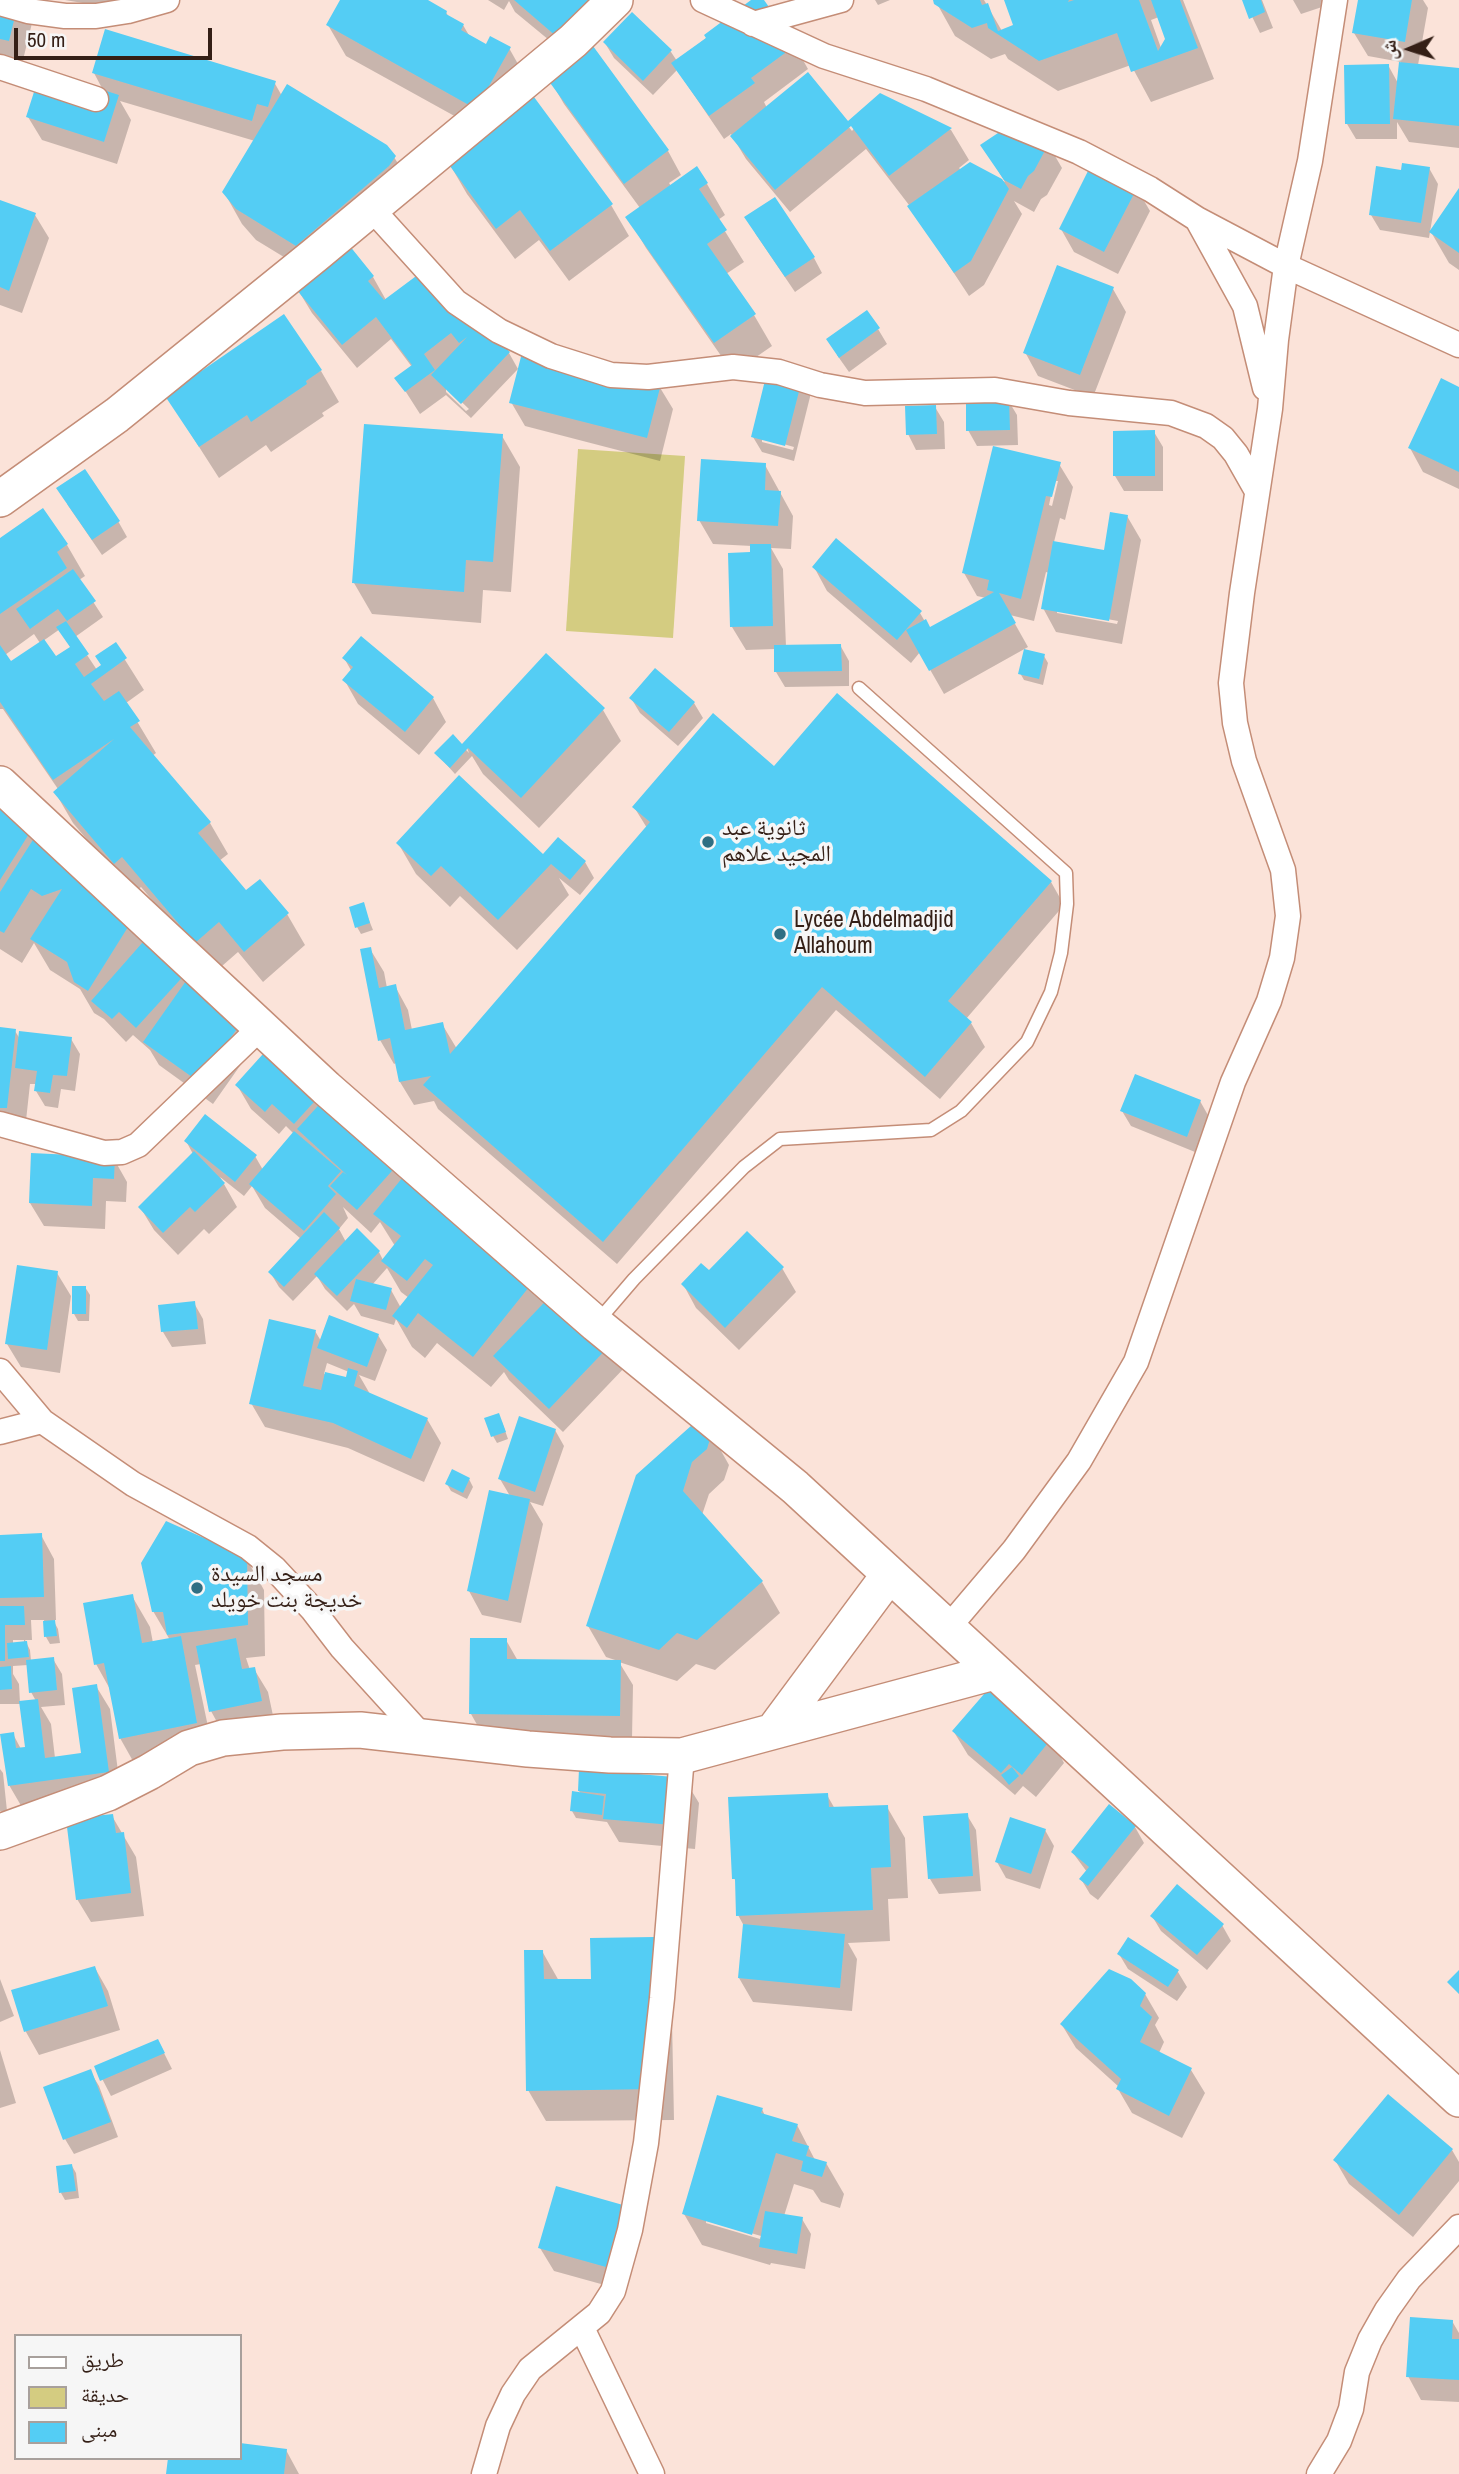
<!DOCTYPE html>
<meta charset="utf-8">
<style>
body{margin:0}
#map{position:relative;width:1459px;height:2474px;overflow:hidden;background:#fbe3d9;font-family:"Archivo Narrow","Noto Naskh Arabic",sans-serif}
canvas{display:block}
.legend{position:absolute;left:14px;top:2334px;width:228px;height:126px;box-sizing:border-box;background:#f6f6f6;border:2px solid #a8a09c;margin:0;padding:9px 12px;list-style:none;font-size:21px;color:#341f16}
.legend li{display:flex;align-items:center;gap:14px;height:35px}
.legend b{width:35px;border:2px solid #a8a09c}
.north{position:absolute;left:1375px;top:14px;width:70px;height:70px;-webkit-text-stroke:5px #f6f6f6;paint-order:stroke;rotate:267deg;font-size:19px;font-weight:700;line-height:28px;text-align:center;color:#341f16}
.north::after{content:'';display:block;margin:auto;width:24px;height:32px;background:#341f16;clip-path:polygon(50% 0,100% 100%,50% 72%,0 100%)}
.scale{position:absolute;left:14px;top:28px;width:198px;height:32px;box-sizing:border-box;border:4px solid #341f16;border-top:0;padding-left:9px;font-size:21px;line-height:24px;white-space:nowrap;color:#341f16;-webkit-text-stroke:5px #f6f6f6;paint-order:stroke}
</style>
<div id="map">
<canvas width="1459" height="2474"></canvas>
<ul class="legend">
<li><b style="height:9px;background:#fff"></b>طريق</li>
<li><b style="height:19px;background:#d4cc81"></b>حديقة</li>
<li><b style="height:19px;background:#54cdf4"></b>مبنى</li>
</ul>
<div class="north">ش</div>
<div class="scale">50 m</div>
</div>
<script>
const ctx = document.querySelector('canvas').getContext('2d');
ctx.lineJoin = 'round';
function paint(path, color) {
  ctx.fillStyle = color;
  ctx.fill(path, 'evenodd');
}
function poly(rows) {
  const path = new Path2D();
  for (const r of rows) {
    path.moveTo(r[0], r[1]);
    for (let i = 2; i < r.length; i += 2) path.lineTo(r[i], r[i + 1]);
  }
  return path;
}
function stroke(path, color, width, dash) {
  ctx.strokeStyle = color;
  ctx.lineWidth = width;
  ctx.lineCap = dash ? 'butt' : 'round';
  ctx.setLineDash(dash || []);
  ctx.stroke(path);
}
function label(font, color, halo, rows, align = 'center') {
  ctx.font = font + ' "Archivo Narrow","Noto Naskh Arabic",sans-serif';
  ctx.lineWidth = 7;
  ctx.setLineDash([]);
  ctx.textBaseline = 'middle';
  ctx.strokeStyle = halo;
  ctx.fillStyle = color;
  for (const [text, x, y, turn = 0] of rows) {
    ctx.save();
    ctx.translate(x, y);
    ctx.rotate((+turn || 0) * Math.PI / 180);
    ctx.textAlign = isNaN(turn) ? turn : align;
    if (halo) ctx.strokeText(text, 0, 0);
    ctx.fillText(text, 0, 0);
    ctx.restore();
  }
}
paint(poly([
 [578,449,685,456,673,638,566,631]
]), '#d4cc81');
paint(poly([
 [0,0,33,19,22,64,0,59],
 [65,0,120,0,118,9],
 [342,0,425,0,446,12,449,18,463,25,470,37,486,46,509,48,527,80,504,121,611,205,629,236,569,281,539,240,515,259,467,194,449,163,487,134,346,56,328,25],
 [488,0,588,0,601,23,572,59,515,12,509,1,504,10],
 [754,0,762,0,795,46,808,69,764,102,767,108,807,74,852,131,881,95,951,130,969,160,959,168,961,170,970,164,1005,182,983,146,1048,144,1062,168,1047,195,1041,199,1034,212,1014,201,1022,214,984,285,969,296,909,205,866,149,790,212,746,159,731,134,724,139,677,70,653,95,614,58,605,43,632,14,671,52,677,61],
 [875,0,890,0,878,5],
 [935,0,984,0,1002,31,1015,26,1006,0,1183,0,1214,79,1151,102,1131,65,1058,91,1008,59,1005,54,991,59,955,36],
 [1159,17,1167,39,1161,48,1151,20],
 [1244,0,1262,0,1273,28,1260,33],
 [1293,0,1333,0,1334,3,1301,14],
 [1360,0,1423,0,1428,8,1418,65,1459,70,1459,148,1409,142,1397,122,1397,139,1356,139,1347,124,1346,66,1388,65,1399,85,1401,62,1368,56,1354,33],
 [593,49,668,151,681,175,669,183,671,186,707,184,725,215,718,220,744,262,726,274,754,315,772,346,733,373,646,248,628,217,640,208,564,104,550,80],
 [94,73,274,82,282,96,394,157,413,188,349,247,373,277,386,300,481,326,509,353,518,369,471,418,446,395,420,414,397,378,412,367,391,339,357,368,312,313,298,290,315,276,256,240,242,224,224,192,255,141,120,101,131,120,117,164,42,140,28,117,104,92],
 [446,387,469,409,466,411,446,392],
 [1429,168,1438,184,1429,238,1380,230,1371,215],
 [1136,187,1150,211,1118,274,1074,252,1061,229],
 [1459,192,1459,270,1449,263,1431,232],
 [0,202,35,215,49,238,22,313,0,305],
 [755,233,814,258,822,273,795,292],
 [1113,289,1126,312,1093,397,1038,376,1025,352],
 [878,329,887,344,849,372,837,355],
 [771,366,812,389,794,461,762,452,753,437],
 [762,438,794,447,793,450,762,442],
 [321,371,339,402,322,413,324,416,271,452,266,445,219,478,167,397],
 [659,386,673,409,660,461,525,426,511,402],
 [1459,389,1459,489,1423,472,1410,448],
 [1008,400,1017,415,1018,445,977,446,968,430],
 [935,407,944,422,945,449,916,450,908,434],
 [1154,432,1163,447,1163,491,1124,491,1115,476],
 [502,436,520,467,511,592,483,590,481,623,372,614,354,583],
 [1059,464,1073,487,1065,520,1060,518,1054,542,1105,552,1127,516,1141,540,1122,644,1056,632,1043,608,1049,573,1046,572,1034,621,1010,615,1028,647,944,694,920,652,911,663,827,591,814,567,920,613,930,630,986,598,977,596,964,573],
 [1054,481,1058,481,1052,506,1049,505],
 [1057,610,1118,621,1117,624,1057,613],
 [765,465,793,516,791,549,771,548,783,569,786,647,840,645,849,661,849,686,785,687,776,672,775,649,746,650,732,627,752,554,752,546,713,544,699,520],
 [67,504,118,521,127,537,102,555],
 [0,540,67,545,85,576,79,580,103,617,75,637,97,670,102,666,115,644,144,690,126,703,156,753,152,756,210,823,228,854,219,861,246,893,287,914,305,945,263,982,238,952,214,973,141,887,133,894,73,823,55,792,58,789,3,709,0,709],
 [60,629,71,648,56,659,43,641],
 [34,634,40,643,11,664,5,655],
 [1044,656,1048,663,1043,685,1024,680,1020,673],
 [344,658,433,698,446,722,419,755,358,704,345,681,352,672],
 [631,698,694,703,703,718,678,746,640,713],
 [603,710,621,741,539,828,483,774,472,756,455,774,436,753,453,736,469,753,465,743],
 [774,768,1051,882,1064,905,966,1019,971,1023,985,1047,940,1099,836,1010,617,1264,438,1109,434,1101,414,1105,400,1082,396,1063,394,1064,380,1040,370,949,384,972,387,988,395,986,408,1010,412,1030,442,1024,457,1049,647,828,634,807],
 [0,794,261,1036,213,1104,159,1065,150,1050,133,1035,126,1042,104,1019,94,1013,80,989,50,970,34,943,22,963,0,949],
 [398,843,585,862,594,878,580,895,559,878,569,895,517,950,460,896,450,907,416,874],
 [363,905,373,930,361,934,357,927],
 [0,1029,15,1031,20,1039,71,1039,80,1054,75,1091,61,1089,58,1108,45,1106,36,1091,37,1084,30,1084,24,1139,0,1136],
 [272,1046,628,1364,563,1432,509,1380,504,1372,491,1387,437,1343,425,1358,412,1347,396,1319,394,1325,361,1316,354,1304,347,1311,325,1289,317,1276,293,1301,279,1287,270,1272,301,1239,265,1208,252,1186,244,1196,220,1177,237,1207,209,1234,204,1229,178,1255,154,1230,140,1207,193,1154,186,1141,255,1156,263,1170,294,1134,286,1126,279,1134,251,1109,237,1085],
 [343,1207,371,1233,380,1222,395,1246,383,1260,379,1252,357,1231,346,1242,339,1229,348,1218],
 [387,1268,401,1292,409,1298,401,1308,391,1290,372,1285],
 [1200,1101,1209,1117,1195,1152,1131,1126,1122,1111],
 [114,1159,127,1182,126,1202,106,1201,105,1229,44,1226,30,1203],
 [782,1268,796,1292,739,1350,696,1308,683,1284,709,1273],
 [57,1273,71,1296,60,1373,21,1367,7,1344],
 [85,1287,90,1295,89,1321,78,1321,74,1314],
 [194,1303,203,1319,206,1344,172,1347,163,1332,160,1307],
 [315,1331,321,1341,378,1335,387,1350,375,1381,359,1375,370,1394,427,1419,441,1443,424,1482,348,1448,265,1427,251,1403],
 [327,1363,349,1372,347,1379,324,1374],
 [502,1422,508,1439,497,1443,493,1436],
 [555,1430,564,1446,543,1506,530,1502,543,1524,521,1623,482,1615,469,1591,510,1496,500,1479],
 [711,1433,729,1465,724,1480,709,1494,702,1515,762,1582,780,1613,715,1670,696,1664,677,1681,619,1662,633,1685,632,1739,484,1737,471,1714,506,1640,518,1661,618,1661,606,1657,588,1626,638,1476],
 [469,1479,473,1487,467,1499,451,1491,447,1484],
 [41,1535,54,1559,56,1620,53,1620,58,1629,60,1643,50,1644,46,1637,44,1620,31,1620,32,1640,25,1640,30,1650,31,1661,53,1659,62,1674,65,1705,41,1707,51,1724,55,1758,83,1754,96,1686,110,1709,121,1795,23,1809,9,1785,13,1734,21,1749,27,1748,21,1704,0,1704,0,1536],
 [13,1640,24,1640,24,1643,13,1644],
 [28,1665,31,1692,36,1701,20,1703,19,1684,13,1674,13,1666],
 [246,1558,264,1590,265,1656,246,1658,250,1670,254,1669,268,1692,275,1725,224,1735,211,1711,201,1664,195,1665,214,1755,138,1770,120,1738,111,1691,96,1664,132,1596,150,1627,153,1643,170,1640,153,1611],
 [954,1732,1051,1739,1064,1763,1036,1797,1023,1786,1015,1795,968,1755],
 [0,1769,3,1773,7,1811,0,1811],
 [685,1780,699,1803,695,1849,619,1842,607,1822,576,1818,572,1811,581,1794,579,1791],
 [827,1795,835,1809,887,1807,905,1838,908,1898,888,1899,890,1941,848,1943,857,1959,852,2011,753,2002,739,1978,744,1926,738,1915,737,1884,734,1878],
 [1110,1807,1135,1827,1144,1843,1098,1900,1090,1894,1081,1879,1087,1872,1073,1853],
 [967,1815,976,1830,981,1891,939,1894,930,1879],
 [112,1816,136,1857,144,1916,91,1922,77,1899],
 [1045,1830,1054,1846,1040,1889,1006,1878,997,1862],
 [1152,1916,1222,1925,1231,1941,1207,1970,1161,1931],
 [653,1938,671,1970,674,2120,546,2121,528,2090,542,1951,559,1981,593,1980],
 [1119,1954,1178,1972,1187,1987,1177,2001,1128,1969],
 [95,1968,108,1991,120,2030,39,2055,26,2032,13,1991],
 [0,1979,14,2016,0,2022],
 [1145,1994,1159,2018,1155,2025,1164,2042,1159,2053,1191,2070,1205,2093,1182,2138,1132,2113,1118,2089,1119,2087,1076,2048,1062,2025],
 [158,2041,172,2069,111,2096,96,2067],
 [0,2050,16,2103,0,2108],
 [90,2071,99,2086,118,2137,74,2154,65,2139],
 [762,2109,765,2116,797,2125,815,2160,826,2163,844,2194,840,2208,821,2202,813,2190,794,2184,784,2216,802,2219,811,2234,805,2269,771,2263,770,2265,702,2245,684,2214],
 [706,2220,761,2236,760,2239,706,2223],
 [1452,2150,1459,2162,1459,2181,1413,2237,1349,2184,1335,2160],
 [72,2166,76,2173,79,2198,65,2200,61,2193],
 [622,2207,619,2289,554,2271,540,2248],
 [1452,2321,1459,2333,1459,2402,1421,2400,1408,2376],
 [240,2444,286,2450,299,2474,168,2474,240,2458]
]), '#0003');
paint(poly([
 [0,0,19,0,9,41,0,39],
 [340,0,428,0,447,11,446,14,464,24,461,30,486,44,490,36,511,47,476,109,326,25],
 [514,0,588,0,557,37],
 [751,0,764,0,796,45,751,78,755,83,709,116,671,63,706,38,704,35],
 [933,0,980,0,982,5,988,3,998,31,1013,25,1004,0,1069,0,1068,2,1074,0,1139,0,1158,51,1165,39,1151,0,1180,0,1198,48,1131,72,1117,33,1039,61,988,28,987,23,972,28,934,4],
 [1242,0,1261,0,1265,12,1249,19],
 [1358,0,1412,0,1405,42,1352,33],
 [632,12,672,50,643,81,603,42],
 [105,29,276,81,268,107,257,104,252,121,92,73],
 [593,46,669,150,624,184,548,80],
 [1399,62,1459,68,1459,126,1393,119],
 [1389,64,1390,124,1345,124,1344,65],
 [41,70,119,95,104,142,26,117],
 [808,72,848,121,880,93,952,128,889,176,851,126,775,190,730,136],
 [287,84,387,145,396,156,389,166,296,246,236,209,222,192],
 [534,97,613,204,550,251,520,210,496,229,447,162],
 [1013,123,1049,143,1034,171,1028,176,1021,189,1004,180,980,145],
 [970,162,1002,179,1009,189,971,261,954,273,907,206],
 [1092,163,1138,186,1104,252,1059,229],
 [1402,163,1430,167,1421,223,1369,215,1376,166,1401,170],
 [697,166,708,183,699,189,727,230,707,244,756,314,714,343,625,217],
 [1459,188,1459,253,1429,232],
 [775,197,815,257,785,277,744,217],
 [0,200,36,213,9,291,0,287],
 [349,245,374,276,368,281,384,300,435,262,480,323,510,352,461,404,431,375,467,337,459,343,451,333,424,354,435,370,405,392,394,378,412,365,376,317,342,345,296,289],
 [1057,265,1114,287,1080,375,1023,353],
 [867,310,880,328,839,358,826,339],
 [284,314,322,370,306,381,307,384,251,422,247,415,199,447,165,396],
 [523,349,661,384,647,438,509,403],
 [769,364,804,372,785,446,751,437],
 [1441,378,1459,387,1459,472,1408,448],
 [966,398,1009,398,1010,430,966,431],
 [936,405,937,434,906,435,905,406],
 [364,424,503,434,493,562,466,560,464,592,352,583],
 [1155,430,1155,476,1113,476,1113,431],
 [993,446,1061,462,1052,497,1046,496,1021,599,999,593,1016,623,929,671,906,630,926,619,930,627,994,592,987,590,989,580,962,573],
 [701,459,766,463,765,490,781,491,778,526,697,521],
 [85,469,120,521,92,540,56,488],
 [43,508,68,544,57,552,67,568,0,614,0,538],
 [1110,512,1128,515,1109,621,1041,609,1053,541,1104,550],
 [836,538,922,611,897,640,812,567],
 [750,544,771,544,773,626,730,627,728,553,750,552],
 [73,569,96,601,67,621,58,609,30,629,16,609],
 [66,621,89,654,75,664,84,677,101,665,95,656,116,642,127,658,91,684,104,701,119,691,140,721,130,727,211,822,198,833,246,890,260,879,289,913,244,952,219,922,195,943,122,857,114,864,53,792,114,739,53,780,0,702,0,645,11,661,44,639,56,656,70,647,56,627],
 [361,636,434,697,405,732,342,680,353,667,342,658],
 [841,644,842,671,774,672,774,645],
 [1024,649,1045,654,1039,679,1018,674],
 [546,653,605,708,521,798,468,748,450,768,434,753,453,734,462,744],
 [655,668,695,702,669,732,629,698],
 [837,693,1052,881,948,1001,972,1022,925,1077,822,987,603,1242,423,1085,431,1076,399,1082,390,1038,378,1041,360,949,371,947,379,988,396,984,405,1030,443,1022,450,1054,650,822,632,807,713,713,774,766],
 [459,775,543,854,558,837,586,861,570,880,551,864,498,920,441,866,431,876,396,843],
 [0,792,39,818,0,880],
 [36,835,143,903,88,991,74,982,67,962,30,939,62,889,42,896,31,889,4,933,0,931,0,892],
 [364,902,370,923,355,928,349,907],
 [150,934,189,970,136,1028,119,1012,112,1019,91,1001],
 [193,971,249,1012,199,1082,143,1042],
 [0,1027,16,1029,7,1108,0,1108],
 [19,1031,72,1037,67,1076,53,1075,50,1093,34,1091,37,1071,15,1068],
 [272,1044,324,1091,294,1124,272,1104,265,1112,235,1085],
 [1135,1074,1201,1100,1187,1137,1120,1111],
 [336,1086,409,1152,357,1210,330,1186,343,1172,347,1175,297,1129],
 [205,1114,257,1155,235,1182,184,1141],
 [294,1131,341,1171,328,1186,336,1194,304,1231,249,1184],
 [194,1151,225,1183,195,1212,190,1207,163,1233,138,1207],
 [31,1153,115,1157,114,1179,93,1178,92,1206,29,1203],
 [411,1167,541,1272,473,1357,418,1313,407,1328,392,1316,433,1265,425,1259,407,1281,381,1261,401,1236,373,1214],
 [324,1212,340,1228,284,1287,268,1272],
 [357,1228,380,1251,337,1296,314,1274],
 [747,1231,784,1267,725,1328,681,1284,701,1263,709,1270],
 [17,1265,58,1271,47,1350,5,1344],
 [356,1279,392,1288,386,1310,350,1301],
 [72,1286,86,1286,86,1314,72,1314],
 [560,1286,616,1339,549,1409,493,1356],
 [195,1301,198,1329,161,1332,158,1305],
 [329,1315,379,1334,367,1367,317,1348],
 [269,1319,316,1330,303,1386,321,1390,325,1372,346,1377,348,1368,358,1371,354,1386,428,1418,411,1459,333,1423,249,1404],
 [499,1413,506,1432,491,1437,484,1418],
 [519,1416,556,1429,535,1492,498,1479],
 [692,1425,712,1432,707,1449,692,1462,683,1491,763,1581,697,1640,677,1633,659,1650,586,1626,636,1475],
 [452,1469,470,1478,463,1493,445,1484],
 [489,1490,530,1499,508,1601,467,1591],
 [166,1521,247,1557,248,1625,167,1635,163,1612,152,1612,141,1563],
 [42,1533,44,1597,0,1598,0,1535],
 [133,1594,142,1643,181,1636,197,1723,119,1739,104,1663,94,1665,83,1603],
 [0,1606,24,1606,25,1625,5,1625,5,1661,0,1661],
 [55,1620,57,1636,44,1637,43,1621],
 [236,1638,242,1669,255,1667,262,1701,209,1712,196,1646],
 [470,1638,507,1638,507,1659,621,1660,620,1716,469,1714],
 [27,1641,29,1657,8,1659,7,1643],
 [54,1657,57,1690,29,1693,26,1660],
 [11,1666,12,1689,0,1690,0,1667],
 [97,1684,109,1772,8,1786,0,1734,14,1732,16,1748,25,1747,19,1701,38,1699,45,1758,81,1753,72,1688],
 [991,1686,1052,1738,1022,1775,1009,1764,1001,1773,952,1731],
 [1012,1767,1019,1776,1009,1785,1001,1775],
 [579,1769,686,1778,683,1826,603,1819,606,1794,578,1791],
 [572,1791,604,1796,602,1815,570,1811],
 [828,1793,829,1807,888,1805,891,1867,871,1868,873,1910,736,1916,735,1879,732,1879,728,1797],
 [1109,1804,1136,1826,1088,1886,1079,1879,1089,1867,1071,1852],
 [968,1813,973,1876,928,1879,923,1816],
 [113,1814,116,1833,124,1832,131,1893,76,1900,66,1819],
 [1010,1817,1046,1829,1031,1874,995,1862],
 [1177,1884,1224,1924,1197,1955,1150,1916],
 [743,1924,845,1934,840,1988,738,1978],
 [654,1937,657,2089,526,2091,524,1950,543,1950,544,1979,591,1979,590,1938],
 [1128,1937,1179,1970,1168,1987,1117,1954],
 [95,1966,108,2006,24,2032,11,1990],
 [1109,1969,1131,1979,1146,1993,1140,2006,1152,2017,1140,2042,1192,2068,1169,2116,1116,2089,1121,2079,1060,2024],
 [1459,1970,1459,1994,1447,1982],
 [158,2039,165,2053,100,2081,94,2066],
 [91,2069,111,2122,63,2140,43,2087],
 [1388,2094,1453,2149,1399,2215,1333,2160],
 [717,2095,763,2108,761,2113,798,2124,792,2141,809,2146,806,2156,827,2162,822,2177,801,2171,803,2161,776,2153,752,2235,682,2214],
 [72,2164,76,2191,59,2193,56,2166],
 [556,2186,623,2205,606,2267,538,2248],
 [765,2211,803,2217,797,2254,759,2247],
 [1410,2317,1453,2320,1452,2339,1459,2339,1459,2380,1406,2377],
 [240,2443,287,2449,284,2474,166,2474,168,2458,240,2458]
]), '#54cdf4');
const lane = poly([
 [598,1321,634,1279,744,1167,780,1139,931,1130,961,1111,1027,1042,1051,992,1061,953,1067,904,1066,873,859,688]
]);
const street = poly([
 [703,0,824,56,926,89,1079,152,1150,189,1197,219,1245,306,1265,388],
 [0,3,28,11,65,16,96,16,128,11,167,0],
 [753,24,841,0],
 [0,67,96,99],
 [371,208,456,302,499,331,551,356,611,375,648,377,733,367,779,372,820,385,865,393,995,390,1069,403,1171,413,1206,426,1223,438,1236,454,1257,491],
 [1197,219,1286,266,1459,345],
 [0,1124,104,1153,122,1152,138,1145,261,1027],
 [0,1371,42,1421],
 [0,1432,42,1421,133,1484,248,1547,274,1568,312,1609,342,1648,423,1737],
 [947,1629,1014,1550,1079,1461,1136,1362,1233,1082,1269,1001,1282,958,1288,916,1283,870,1244,761,1235,723,1231,683,1242,593,1270,409,1276,340,1286,266,1310,161,1335,0],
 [582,2328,652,2474],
 [484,2474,498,2426,513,2394,530,2369,599,2313,613,2291,630,2230,646,2143,662,1998,682,1756],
 [1319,2474,1339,2441,1351,2409,1357,2372,1370,2340,1387,2310,1409,2279,1459,2227]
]);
const secondary = poly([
 [0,499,117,415,315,255,573,41,615,0],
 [0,784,326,1088,596,1324,795,1487,1459,2099],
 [774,1730,889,1575],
 [0,1832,108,1793,149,1772,189,1748,223,1738,282,1732,360,1730,528,1749,610,1755,682,1756,994,1672]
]);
stroke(lane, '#c48d77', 15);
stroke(street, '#c48d77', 27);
stroke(secondary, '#c48d77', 38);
stroke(lane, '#fff', 12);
stroke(street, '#fff', 24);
stroke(secondary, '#fff', 35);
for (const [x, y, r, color] of [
 [708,842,7,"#2f6e83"],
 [780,934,7,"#2f6e83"],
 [197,1588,7,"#2f6e83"]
]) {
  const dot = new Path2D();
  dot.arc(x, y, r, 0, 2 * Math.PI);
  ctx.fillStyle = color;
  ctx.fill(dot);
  stroke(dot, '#f6f6f6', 2.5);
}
label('23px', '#341f16', '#f6f6f6', [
 ["ثانوية عبد",722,829],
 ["المجيد علاهم",722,855],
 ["Lycée Abdelmadjid",794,921],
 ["Allahoum",794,947],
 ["مسجد السيدة",211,1575],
 ["خديجة بنت خويلد",211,1601]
], 'left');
</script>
